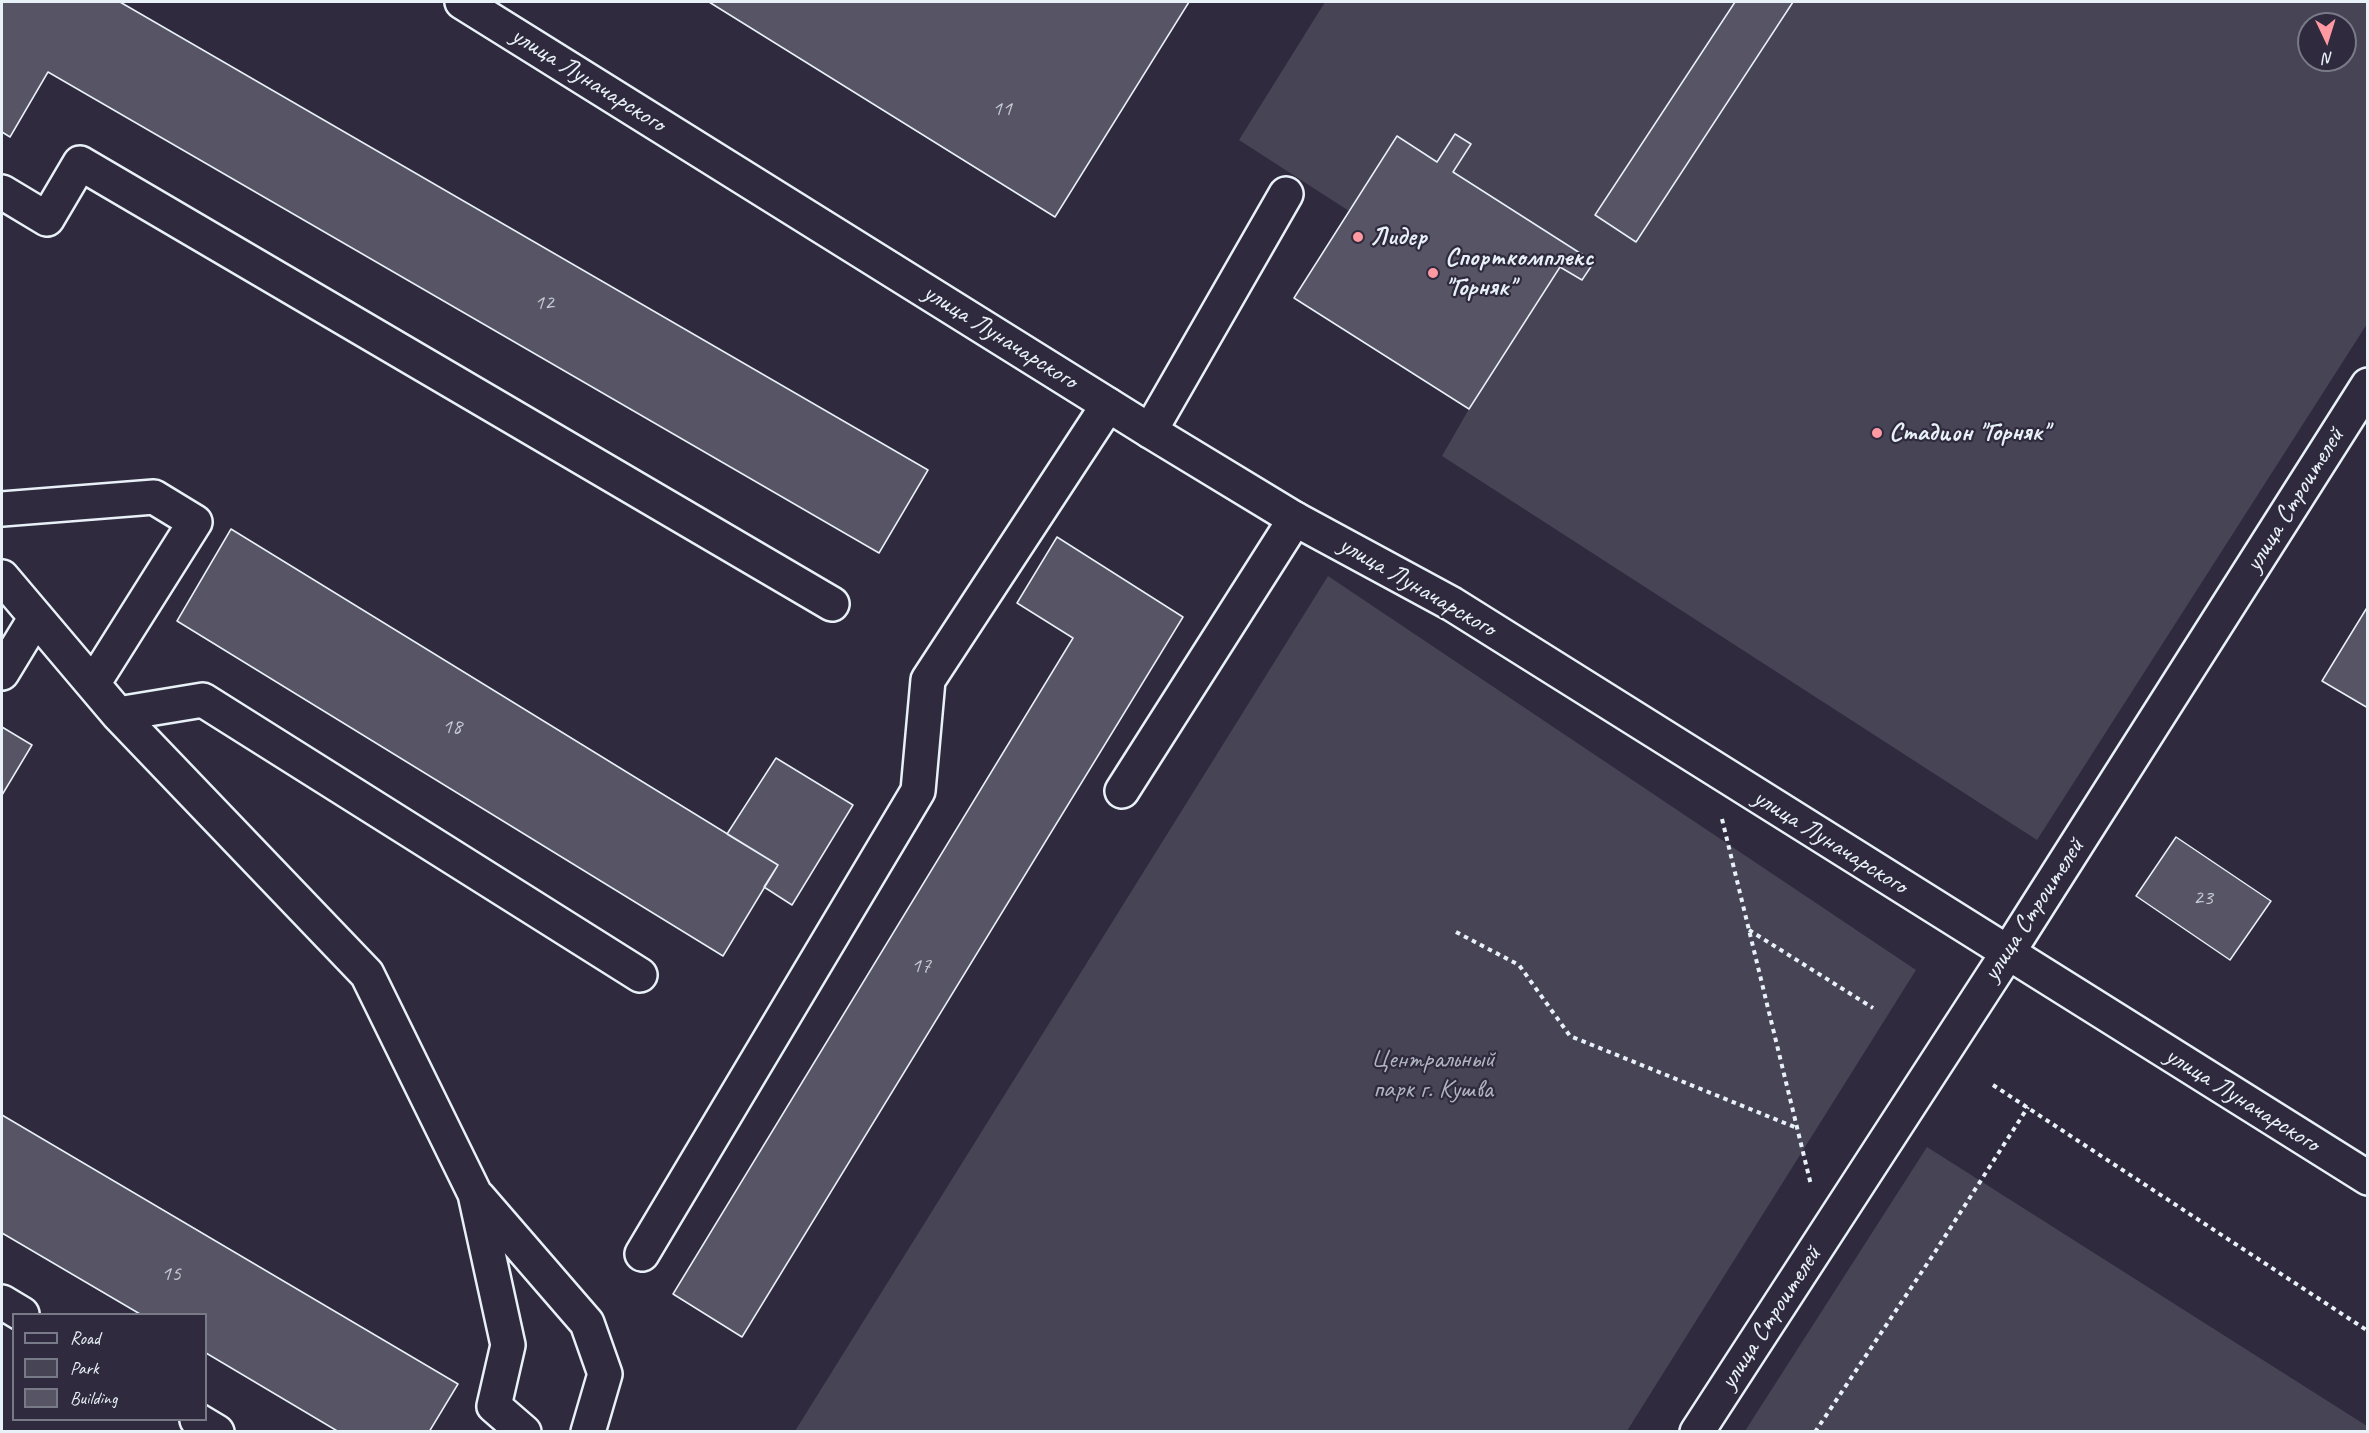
<!DOCTYPE html>
<meta charset="utf-8">
<style>
body{margin:0}
#map{position:relative;width:2369px;height:1433px;overflow:hidden;background:#2f2a3d;font-family:Caveat,sans-serif}
canvas{display:block}
.frame{position:absolute;inset:0;border:3px solid #e8f1f8;pointer-events:none}
.legend{position:absolute;left:12px;top:1313px;width:195px;height:108px;box-sizing:border-box;background:#2f2a3d;border:2px solid #797a88;margin:0;padding:8px 10px;list-style:none;font-size:18px;color:#e8f1f8}
.legend li{display:flex;align-items:center;gap:12px;height:30px}
.legend b{width:30px;border:2px solid #797a88}
.north{position:absolute;left:2297px;top:12px;width:60px;height:60px;box-sizing:border-box;background:#2f2a3d;border:2px solid #797a88;border-radius:50%;rotate:176deg;font-size:16px;font-weight:700;line-height:24px;text-align:center;color:#e8f1f8}
.north::after{content:'';display:block;margin:auto;width:21px;height:27px;background:#ff9aa2;clip-path:polygon(50% 0,100% 100%,50% 72%,0 100%)}
</style>
<div id="map">
<canvas width="2369" height="1433"></canvas>
<div class="frame"></div>
<ul class="legend">
<li><b style="height:8px;background:#2f2a3d"></b>Road</li>
<li><b style="height:16px;background:#464455"></b>Park</li>
<li><b style="height:16px;background:#575565"></b>Building</li>
</ul>
<div class="north">N</div>
</div>
<script>
const ctx = document.querySelector('canvas').getContext('2d');
ctx.lineJoin = 'round';
function paint(path, color) {
  ctx.fillStyle = color;
  ctx.fill(path, 'evenodd');
}
function poly(rows) {
  const path = new Path2D();
  for (const r of rows) {
    path.moveTo(r[0], r[1]);
    for (let i = 2; i < r.length; i += 2) path.lineTo(r[i], r[i + 1]);
  }
  return path;
}
function stroke(path, color, width, dash) {
  ctx.strokeStyle = color;
  ctx.lineWidth = width;
  ctx.lineCap = dash ? 'butt' : 'round';
  ctx.setLineDash(dash || []);
  ctx.stroke(path);
}
function label(font, color, halo, rows, align = 'center') {
  ctx.font = font + ' Caveat,sans-serif';
  ctx.lineWidth = 4.5;
  ctx.setLineDash([]);
  ctx.textBaseline = 'middle';
  ctx.strokeStyle = halo;
  ctx.fillStyle = color;
  for (const [text, x, y, turn = 0] of rows) {
    ctx.save();
    ctx.translate(x, y);
    ctx.rotate((+turn || 0) * Math.PI / 180);
    ctx.textAlign = isNaN(turn) ? turn : align;
    if (halo) ctx.strokeText(text, 0, 0);
    ctx.fillText(text, 0, 0);
    ctx.restore();
  }
}
paint(poly([
 [1325,2,2367,2,2367,324,2037,840,1442,456,1469,409,1294,298,1349,211,1239,140],
 [2309,24,2345,24,2345,60,2309,60],
 [1328,576,1916,970,1627,1431,795,1431],
 [1927,1147,2367,1426,2367,1431,1745,1431]
]), '#464455');
const building = poly([
 [2,2,120,2,928,470,879,553,48,72,10,137,2,132,2,2],
 [709,2,1189,2,1055,217,709,2],
 [1735,2,1793,2,1636,242,1595,215,1735,2],
 [1455,134,1471,144,1453,172,1594,262,1582,280,1560,267,1469,409,1294,298,1397,136,1437,162,1455,134],
 [231,529,778,865,723,956,177,621,231,529],
 [1057,537,1183,617,742,1337,673,1294,1073,638,1017,603,1057,537],
 [2368,606,2368,708,2322,681,2368,606],
 [2,727,32,745,2,795,2,727],
 [776,758,853,805,792,905,764,887,778,865,727,834,776,758],
 [2176,837,2271,901,2230,960,2136,896,2176,837],
 [2,1115,458,1384,429,1432,339,1432,206,1353,206,1314,140,1314,2,1233,2,1115]
]);
paint(building, '#575565');
stroke(building, '#e8f1f8', 1.5);
const minor = poly([
 [2,192,47,219,80,163,832,604],
 [1150,431,1286,194],
 [2,509,154,497,195,522,93,684],
 [2,577,118,714,367,974,475,1194,508,1345,494,1406,524,1432],
 [2,673,36,617],
 [118,714,203,700,640,975],
 [1122,791,1295,519],
 [2007,954,2368,385],
 [478,1197,587,1323,605,1374,588,1432],
 [642,1254,918,791,928,680,1108,405],
 [2,1302,22,1314],
 [197,1420,217,1432]
]);
const major = poly([
 [462,2,1150,431,1295,519,1452,604,2368,1178],
 [1697,1432,2007,954]
]);
stroke(minor, '#e8f1f8', 38);
stroke(major, '#e8f1f8', 38);
stroke(poly([
 [1722,819,1811,1185],
 [1749,930,1873,1008],
 [1456,932,1519,965,1570,1036,1797,1128],
 [1993,1085,2368,1331],
 [1815,1432,1935,1252,2028,1107]
]), '#e8f1f8', 4, [4.5, 4.5]);
stroke(minor, '#2f2a3d', 33);
stroke(major, '#2f2a3d', 33);
for (const [x, y, r, color] of [
 [1358,237,6,"#ff9aa2"],
 [1433,273,6,"#ff9aa2"],
 [1877,433,6,"#ff9aa2"]
]) {
  const dot = new Path2D();
  dot.arc(x, y, r, 0, 2 * Math.PI);
  ctx.fillStyle = color;
  ctx.fill(dot);
  stroke(dot, '#2f2a3d', 2);
}
label('22px', '#c4cad3', null, [
 ["11",1002,109],
 ["12",544,303],
 ["18",452,727],
 ["23",2203,898],
 ["17",921,966],
 ["15",171,1274]
]);
label('26px', '#e8f1f8', '#2f2a3d', [
 ["улица Луначарского",588,80,32],
 ["улица Луначарского",1000,337,32],
 ["улица Строителей",2295,500,-58],
 ["улица Луначарского",1417,587,30],
 ["улица Луначарского",1830,842,32],
 ["улица Строителей",2034,910,-57],
 ["улица Луначарского",2242,1100,32],
 ["улица Строителей",1771,1318,-57]
]);
label('bold 26px', '#e8f1f8', '#2f2a3d', [
 ["Лидер",1370,237],
 ["Спорткомплекс",1445,258],
 ["\"Горняк\"",1445,288],
 ["Стадион \"Горняк\"",1889,433]
], 'left');
label('26px', '#afb4bf', '#2f2a3d', [
 ["Центральный",1433,1060],
 ["парк г. Кушва",1433,1090]
]);
</script>
